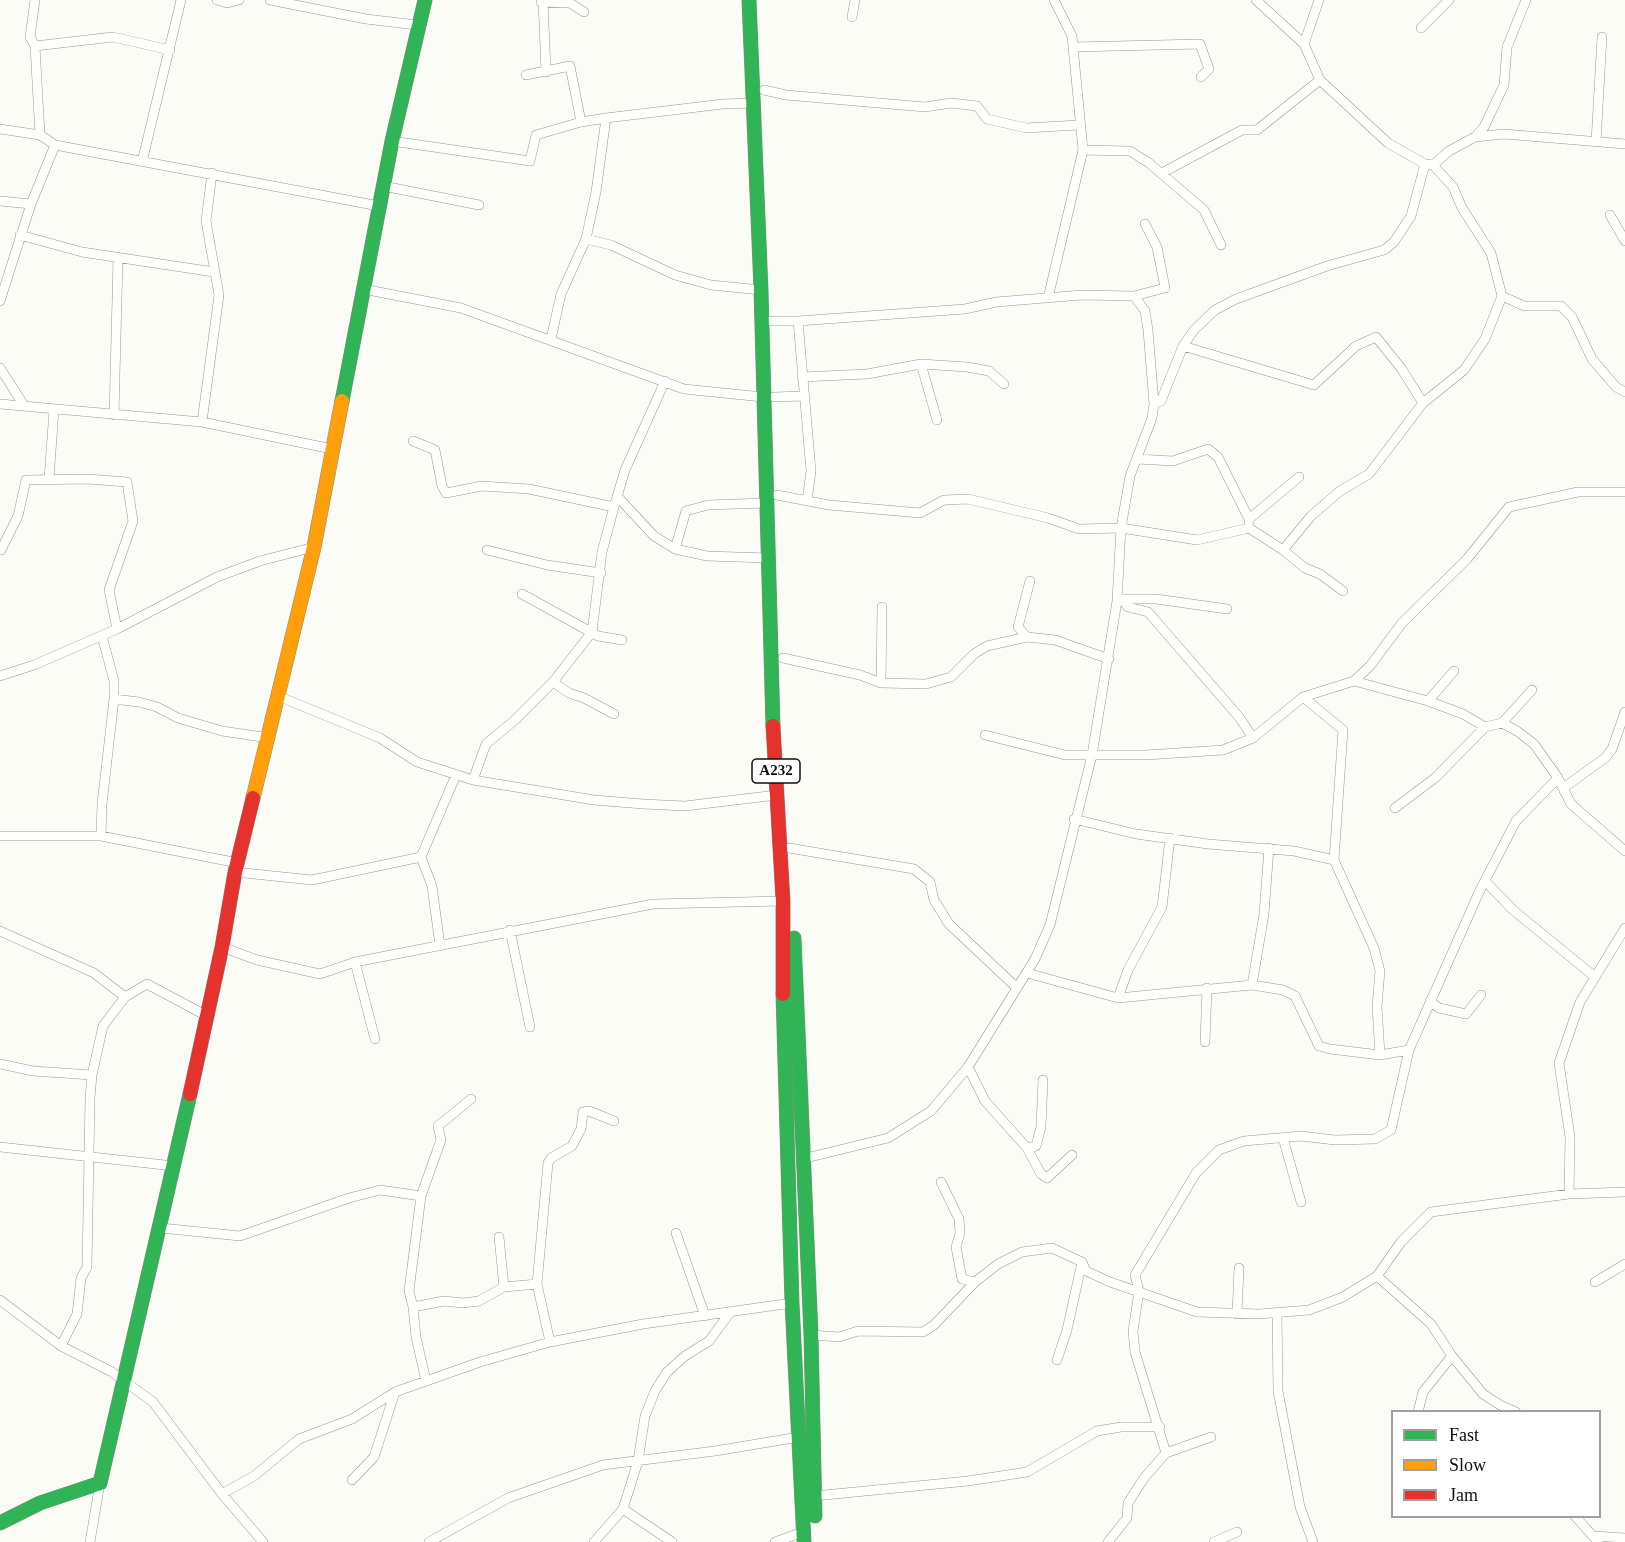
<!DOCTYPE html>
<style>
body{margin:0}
#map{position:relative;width:1625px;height:1542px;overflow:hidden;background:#fcfcf7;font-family:"Times New Roman",serif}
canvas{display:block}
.legend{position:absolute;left:1391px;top:1410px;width:210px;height:108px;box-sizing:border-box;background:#fff;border:2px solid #9f9f9f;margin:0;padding:8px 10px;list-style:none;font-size:18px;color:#101010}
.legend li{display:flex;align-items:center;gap:12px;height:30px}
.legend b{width:30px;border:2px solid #9f9f9f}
</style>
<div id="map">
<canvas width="1625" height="1542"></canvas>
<ul class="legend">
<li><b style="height:8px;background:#30b455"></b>Fast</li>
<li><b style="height:8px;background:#ff9f0a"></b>Slow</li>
<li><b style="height:8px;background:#e5322d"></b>Jam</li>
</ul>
</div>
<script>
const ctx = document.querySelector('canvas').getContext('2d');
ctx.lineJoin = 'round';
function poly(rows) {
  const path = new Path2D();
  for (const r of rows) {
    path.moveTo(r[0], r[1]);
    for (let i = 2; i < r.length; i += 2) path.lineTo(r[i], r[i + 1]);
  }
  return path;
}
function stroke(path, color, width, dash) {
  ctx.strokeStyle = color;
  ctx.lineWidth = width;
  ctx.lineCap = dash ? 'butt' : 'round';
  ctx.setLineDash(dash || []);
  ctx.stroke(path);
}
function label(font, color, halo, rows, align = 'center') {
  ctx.font = font + ' "Times New Roman",serif';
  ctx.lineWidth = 6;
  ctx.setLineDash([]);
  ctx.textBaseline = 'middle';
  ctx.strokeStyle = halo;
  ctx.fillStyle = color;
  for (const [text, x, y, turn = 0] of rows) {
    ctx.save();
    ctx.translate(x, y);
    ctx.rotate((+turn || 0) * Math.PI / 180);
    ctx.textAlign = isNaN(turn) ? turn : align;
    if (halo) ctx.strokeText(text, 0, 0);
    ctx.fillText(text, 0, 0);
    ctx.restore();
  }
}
const street = poly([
 [35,0,30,37,35,46,40,135],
 [217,0,227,3,239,0],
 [270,0,366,19,417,25],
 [543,0,546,72],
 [1256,0,1304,44,1320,80,1388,143,1425,164,1433,165,1449,151,1475,137,1504,134,1625,144],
 [541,2,570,3,584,12],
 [852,17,855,0],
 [1421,28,1449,0],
 [1304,44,1319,0],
 [35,46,113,37,170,50],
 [1073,47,1200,44,1209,69,1201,77],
 [526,75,570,66,581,122],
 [764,90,786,95,925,107,951,103,977,106,987,119,1026,128,1078,125],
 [0,129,40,135,55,145,379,206],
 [1475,137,1484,127,1504,85,1507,47,1526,0],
 [392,141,530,161,536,135,581,122,606,118],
 [1596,142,1602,37],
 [1083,150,1130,151,1149,163,1204,210,1221,245],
 [142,162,181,0],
 [1162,173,1242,130,1257,130,1320,80],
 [383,186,479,205],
 [0,201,31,204],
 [1610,215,1625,241],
 [20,235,82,252,214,272],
 [586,239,596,192,606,118,723,104,753,103],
 [363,289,461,308,684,389,763,397],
 [1134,296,1165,288,1157,247,1145,224],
 [1502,296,1524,306,1561,306,1572,317,1592,359,1616,387,1625,392],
 [1048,298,1083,150,1072,36,1054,0],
 [0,301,31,204,55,145],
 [770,321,798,321,965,309,996,302,1082,295,1134,296,1145,311,1148,330,1154,404],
 [798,321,811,471,807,501],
 [551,339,561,294,586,239,611,245,675,275,711,285,761,290],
 [1183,346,1314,385,1356,346,1376,337,1401,368,1423,403],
 [921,364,937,420],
 [0,368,23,404],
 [802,377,867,374,921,364,967,367,989,371,1004,384],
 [665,381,625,470,614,507,602,552,592,632,553,682,516,719,486,744,473,780,594,800,643,804,685,806,777,795],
 [774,397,803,396],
 [0,404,202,422,332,449],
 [114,415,118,259],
 [202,422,219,295,206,221,212,173],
 [413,441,435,450,442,486,446,493,482,486,529,489,614,507],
 [1137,459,1173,461,1208,449,1218,457,1249,519],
 [49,479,54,410],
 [777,495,829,505,920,513,944,500,968,499,1048,518,1079,529,1121,528,1197,540,1249,528,1283,550,1311,516,1340,491,1369,474,1423,403,1464,370,1485,339,1502,296,1491,253,1462,208,1453,187,1433,165],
 [617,496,654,536,675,549],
 [766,503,708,505,686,511,675,549,707,556,768,558],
 [1249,522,1249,519,1299,477],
 [1,550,18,516,26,480,88,479,127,482,133,521,109,590,117,629],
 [487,550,547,565,601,573],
 [1283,550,1305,568,1320,574,1343,591],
 [522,594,598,636,622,640],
 [1122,599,1156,599,1227,609],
 [1117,601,1122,599,1128,607,1148,612,1239,717,1253,738],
 [1027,637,1018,627,1030,581],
 [783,658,860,675,881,683,926,684,951,677,974,654,987,646,1027,637,1055,640,1109,659],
 [0,676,34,665,117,629,217,577,260,561,314,547],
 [1354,681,1428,701,1463,714,1485,727,1502,723,1517,731,1534,744,1558,778,1571,804,1625,851],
 [553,682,569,693,584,698,614,714],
 [881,683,882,607],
 [278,696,380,738,417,762,473,780],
 [1303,697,1343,730,1334,860,1374,948,1380,971,1377,1006,1380,1055],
 [114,699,139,702,157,707,178,718,222,731,269,738],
 [1428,701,1454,671],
 [1502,723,1532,690],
 [985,735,1065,755,1146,755,1223,750,1253,738,1303,697,1354,681,1370,666,1402,623,1467,559,1509,507,1578,492,1625,492],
 [1564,791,1566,786,1605,758,1612,749,1625,712],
 [1395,808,1435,778,1485,727],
 [1074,819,1136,834,1208,844,1294,851,1334,860],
 [0,836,101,836,238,863],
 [101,836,102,804,114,699,114,681,102,636],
 [789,848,914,869,930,882,934,900,949,924,1016,987],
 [235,872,312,880,421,857],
 [1485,881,1513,910,1595,977],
 [510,930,530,1027],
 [0,931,94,973,125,997],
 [440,946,432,886,421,857,456,775],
 [222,947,257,960,320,974,355,962,653,904,783,901],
 [355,962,375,1039],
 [1027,973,1118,998,1252,985,1283,990,1295,996,1319,1046,1330,1049,1380,1055,1409,1050],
 [1252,985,1264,914,1269,848],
 [1118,998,1128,970,1162,907,1170,838],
 [1430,1001,1439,1008,1466,1014,1481,995],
 [1205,1042,1207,988],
 [0,1064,33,1071,92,1075],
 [968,1067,985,1101,1027,1148,1036,1146,1041,1127,1043,1080],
 [1283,1138,1301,1202],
 [0,1147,174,1166],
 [1027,1148,1041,1174,1047,1178,1072,1155],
 [802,1159,888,1138,931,1111,968,1067,1035,959,1050,925,1092,755,1117,601,1121,528,1130,476,1152,418,1154,404,1161,401,1183,346,1194,330,1215,310,1236,299,1327,266,1384,250,1394,242,1411,216,1425,164],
 [941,1182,959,1219,960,1233,956,1247,962,1279,975,1282],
 [1569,1194,1570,1137,1559,1063,1580,1002,1625,928],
 [161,1228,240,1236,349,1198,380,1190,421,1196],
 [676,1233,705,1316],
 [499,1237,504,1287],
 [1377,1276,1431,1324,1452,1356,1483,1394,1500,1405,1516,1412],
 [1595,1282,1625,1264],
 [0,1300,61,1346,112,1372,153,1402,222,1494,263,1542],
 [413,1307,409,1291,421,1196,441,1140,438,1126,471,1099],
 [1237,1314,1239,1268],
 [1277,1314,1278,1391,1300,1507,1313,1542],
 [811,1335,839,1337,858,1331,923,1332,934,1325,975,1282,998,1264,1022,1252,1052,1248,1082,1262,1086,1271,1110,1282,1197,1312,1259,1314,1309,1310,1343,1297,1377,1276,1401,1242,1431,1212,1569,1194,1625,1192],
 [550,1342,537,1284,548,1163,551,1158,572,1146,581,1129,583,1112,589,1111,614,1121],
 [61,1346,77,1314,81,1278,87,1267,90,1098,92,1075,103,1026,125,997,147,984,207,1016],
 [1057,1360,1067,1330,1082,1262],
 [426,1381,416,1337,413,1307,444,1301,463,1303,479,1301,504,1287,537,1284],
 [1418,1412,1423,1392,1452,1356],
 [1166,1453,1211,1437],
 [352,1480,374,1457,395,1392],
 [222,1494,254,1476,299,1439,352,1419,395,1392,480,1362,550,1342,643,1324,792,1303],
 [814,1496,968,1481,1027,1472,1097,1431,1121,1427,1160,1427],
 [623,1509,672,1542],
 [1575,1516,1598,1542],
 [1594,1536,1625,1538],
 [90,1542,100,1483],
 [429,1542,508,1498,603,1465,715,1451,799,1437],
 [594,1542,623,1509,638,1461,645,1416,655,1391,667,1372,685,1356,709,1341,729,1314],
 [775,1542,803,1532],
 [1108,1542,1127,1518,1128,1503,1144,1478,1166,1453,1135,1352,1133,1331,1139,1291,1135,1275,1196,1173,1219,1150,1244,1141,1301,1136,1335,1140,1375,1139,1391,1130,1409,1050,1480,890,1516,821,1558,778],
 [1214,1542,1237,1532]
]);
const fast = poly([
 [749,0,761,290,773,726],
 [342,401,392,141,425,0],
 [794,938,811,1335,815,1516],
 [783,994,792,1303,804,1542],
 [0,1523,40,1503,100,1483,190,1094]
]);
const slow = poly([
 [253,798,314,547,342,401]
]);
const jam = poly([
 [773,726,783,901,783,994],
 [190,1094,222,947,235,872,253,798]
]);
stroke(street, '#969694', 10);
stroke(fast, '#8d8d8b', 15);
stroke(slow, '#8d8d8b', 15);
stroke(jam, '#8d8d8b', 15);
stroke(street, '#fffffe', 9);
stroke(fast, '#30b455', 14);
stroke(slow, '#ff9f0a', 14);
stroke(jam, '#e5322d', 14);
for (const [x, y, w] of [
 [776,771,48]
]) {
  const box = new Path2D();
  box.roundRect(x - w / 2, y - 12, w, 24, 4.5);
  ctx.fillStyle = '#fff';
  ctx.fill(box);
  stroke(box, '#101010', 1.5);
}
label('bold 15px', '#101010', null, [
 ["A232",776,771]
]);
</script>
